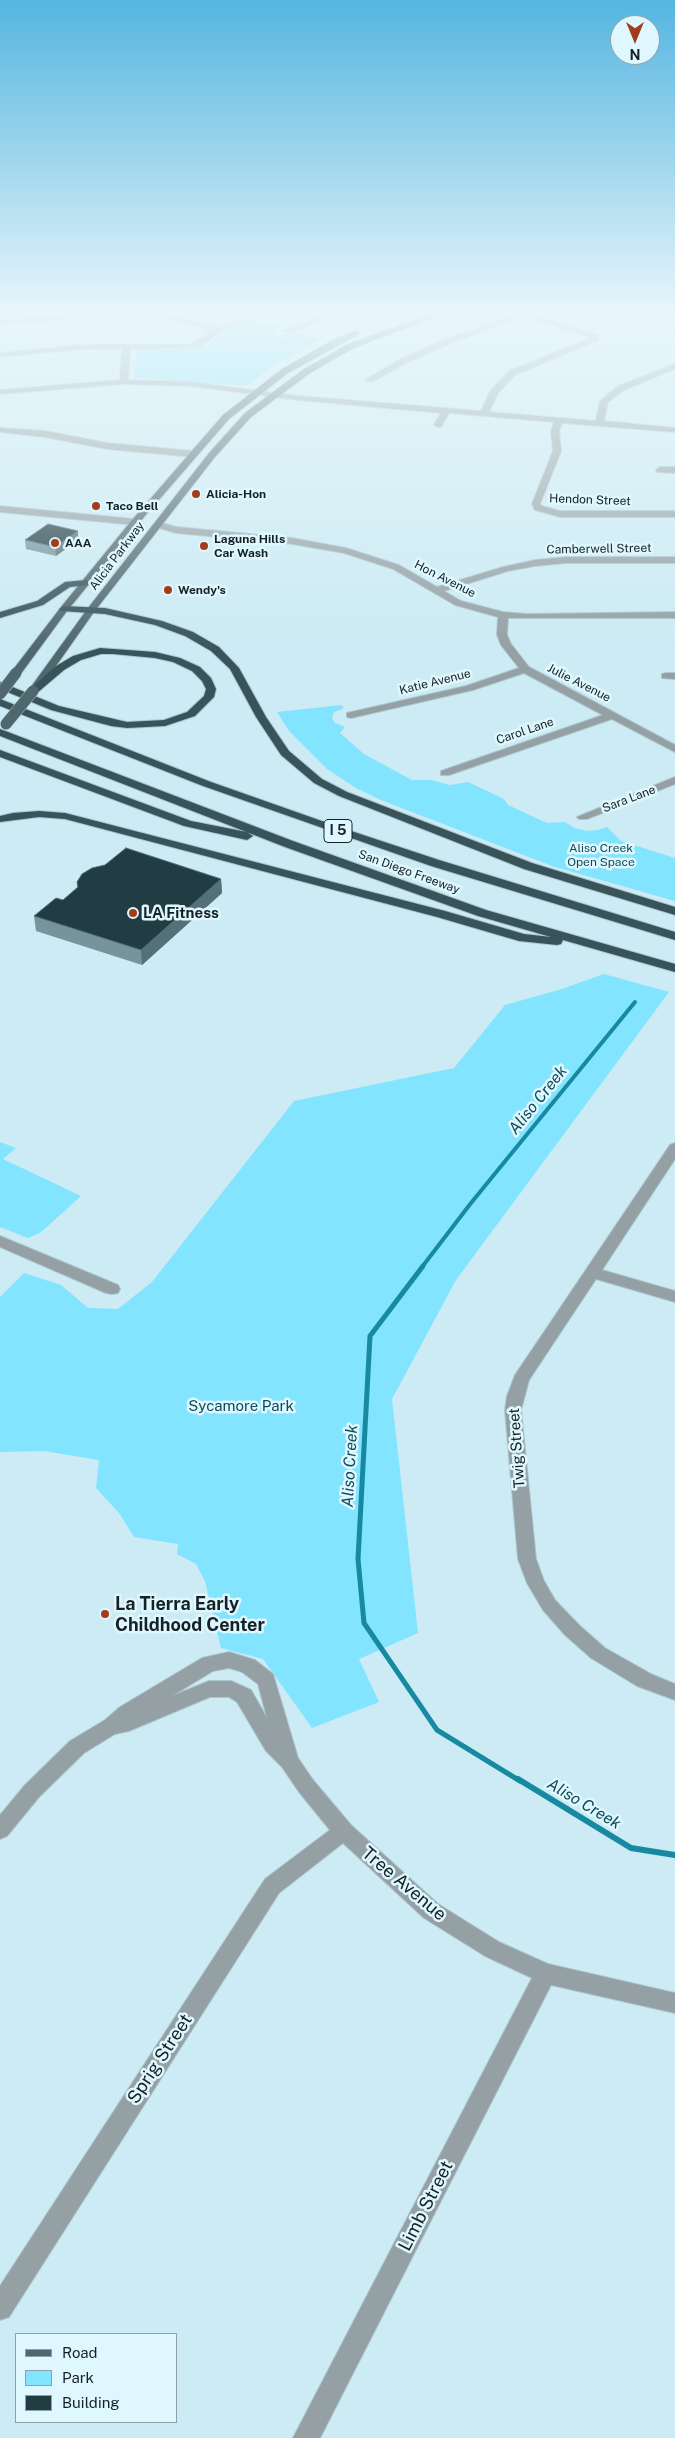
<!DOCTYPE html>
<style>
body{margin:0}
#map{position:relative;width:675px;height:2438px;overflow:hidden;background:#ccebf4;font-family:"Public Sans",sans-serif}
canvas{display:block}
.legend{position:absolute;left:15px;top:2333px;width:162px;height:90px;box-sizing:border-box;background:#dff7fe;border:1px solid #8ea1a7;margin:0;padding:6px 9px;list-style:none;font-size:15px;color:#152124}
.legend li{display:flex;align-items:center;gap:10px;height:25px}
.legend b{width:25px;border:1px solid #8ea1a7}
.north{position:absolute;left:610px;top:15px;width:50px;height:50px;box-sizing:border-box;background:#dff7fe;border:1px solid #8ea1a7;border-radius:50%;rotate:180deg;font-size:14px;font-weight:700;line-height:20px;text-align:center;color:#152124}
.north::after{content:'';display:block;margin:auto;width:18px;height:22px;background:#a33b1d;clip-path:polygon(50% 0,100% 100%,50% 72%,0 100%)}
</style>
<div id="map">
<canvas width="675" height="2438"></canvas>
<ul class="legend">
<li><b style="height:6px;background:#50676e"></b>Road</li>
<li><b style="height:14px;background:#82e4fe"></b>Park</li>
<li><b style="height:14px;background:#213c43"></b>Building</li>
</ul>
<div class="north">N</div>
</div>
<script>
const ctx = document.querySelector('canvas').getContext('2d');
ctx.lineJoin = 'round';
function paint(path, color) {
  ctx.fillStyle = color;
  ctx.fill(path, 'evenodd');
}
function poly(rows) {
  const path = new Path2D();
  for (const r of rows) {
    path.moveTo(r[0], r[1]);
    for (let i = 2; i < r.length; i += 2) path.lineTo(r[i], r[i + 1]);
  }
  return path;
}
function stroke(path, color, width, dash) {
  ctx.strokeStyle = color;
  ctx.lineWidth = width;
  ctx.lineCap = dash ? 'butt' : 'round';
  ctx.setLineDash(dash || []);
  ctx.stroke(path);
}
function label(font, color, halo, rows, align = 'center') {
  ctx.font = font + ' "Public Sans",sans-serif';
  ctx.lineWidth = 5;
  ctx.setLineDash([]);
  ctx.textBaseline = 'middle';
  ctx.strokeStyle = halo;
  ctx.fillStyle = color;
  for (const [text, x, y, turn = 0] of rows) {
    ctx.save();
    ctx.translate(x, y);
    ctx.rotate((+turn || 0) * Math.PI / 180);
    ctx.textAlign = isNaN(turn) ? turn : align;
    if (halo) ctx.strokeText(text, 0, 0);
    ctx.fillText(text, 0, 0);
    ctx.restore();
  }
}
paint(poly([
 [248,319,281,327,272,331,276,335,288,337,301,334,320,340,273,366,246,386,134,377,137,349,202,348,210,344,222,332],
 [341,705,344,708,334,712,332,718,335,723,345,727,340,733,364,754,412,780,431,780,450,785,468,782,504,799,508,805,547,823,565,822,574,828,587,831,598,830,607,827,621,841,675,858,675,901,552,866,381,800,356,788,327,769,289,731,277,712],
 [604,974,669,992,456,1280,392,1399,418,1633,359,1659,379,1702,312,1728,263,1659,221,1648,205,1581,196,1564,177,1554,178,1544,134,1537,119,1513,96,1488,99,1460,44,1451,0,1452,0,1297,24,1273,61,1285,88,1308,118,1309,152,1282,294,1101,454,1068,505,1005,562,989],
 [0,1142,16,1148,3,1159,81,1196,40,1233,28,1238,0,1227]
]), '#82e4fe');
stroke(poly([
 [422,1267,471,1203,635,1002]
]), '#178aa1', 4);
stroke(poly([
 [423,1266,370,1336,358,1559,364,1623,437,1730,520,1781]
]), '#178aa1', 5);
stroke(poly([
 [518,1779,631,1848,675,1855]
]), '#178aa1', 6);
const minor = poly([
 [255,310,264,310,222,331,200,347,130,349,128,380,191,382,298,396,481,411,491,390,509,371,591,338,523,316,452,343,408,362,372,382,365,380,402,358,446,339,527,310,536,310,530,314,598,335,598,340,515,375,498,393,489,412,596,421,600,401,618,386,675,364,675,369,624,390,608,402,604,421,675,428,675,432,562,423,559,431,561,451,540,504,542,506,560,511,675,511,675,517,560,517,535,510,532,504,553,451,551,431,554,422,449,413,441,427,438,427,434,425,441,413,298,400,191,386,124,384,0,394,0,390,120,380,122,349,80,349,0,357,0,353,80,345,192,344,213,330,162,318,110,317,0,324,0,320,110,313,162,314,218,327,255,310],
 [336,310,346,310,290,333,283,331,336,310],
 [0,428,45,431,107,443,193,451,197,454,193,457,107,449,45,437,0,432,0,428],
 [660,467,675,467,675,473,657,472,656,470,660,467],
 [0,506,135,519,140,522,135,525,0,512,0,506],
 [158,522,177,527,292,538,346,548,399,565,437,587,503,567,535,560,566,557,675,557,675,563,566,563,535,566,508,571,444,591,461,601,503,612,527,614,675,612,675,618,508,618,507,635,511,644,529,667,675,745,675,752,612,719,449,775,441,775,441,771,603,715,524,673,473,690,351,718,347,717,347,713,466,686,519,668,501,645,497,635,498,617,455,605,393,569,344,553,292,544,176,533,155,527,153,525,158,522],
 [666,673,675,673,675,679,662,678,662,674,666,673],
 [675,777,675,784,587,819,579,819,577,817,675,777],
 [675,1143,675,1159,602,1270,675,1291,675,1302,596,1279,529,1380,521,1410,536,1559,544,1581,555,1600,579,1625,605,1648,651,1674,675,1684,675,1700,637,1686,591,1658,565,1635,543,1610,527,1583,518,1559,505,1410,507,1396,515,1375,670,1145,675,1143],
 [0,1236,118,1285,120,1289,118,1293,112,1294,106,1293,0,1247,0,1236],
 [229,1652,255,1660,273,1674,298,1758,313,1780,351,1825,438,1904,499,1942,548,1964,675,1993,675,2013,551,1985,320,2438,293,2438,532,1978,485,1956,424,1918,343,1843,279,1893,9,2317,0,2320,0,2286,265,1879,330,1830,299,1792,282,1767,266,1751,237,1702,229,1697,210,1697,129,1731,115,1734,84,1753,39,1797,7,1836,0,1839,0,1815,25,1785,70,1741,105,1720,120,1707,202,1658,229,1652],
 [229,1668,242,1672,258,1684,267,1718,251,1690,231,1681,209,1681,172,1696,213,1671,229,1668]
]);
const major = poly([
 [442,310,452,310,354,348,310,373,251,417,215,457,94,612,37,693,29,693,28,691,88,608,209,453,245,413,304,369,348,344,442,310],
 [354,331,361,333,288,373,229,419,138,524,67,611,20,675,12,675,12,671,61,607,132,520,223,415,282,369,333,340,354,331]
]);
const highway = poly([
 [86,580,89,581,89,585,70,587,43,605,0,618,0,612,37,601,65,582,86,580],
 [64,606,105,608,162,621,193,632,219,647,239,668,266,717,289,751,322,779,347,792,532,863,675,907,675,915,524,869,339,796,314,783,281,755,256,717,230,669,211,651,185,636,155,625,105,614,61,611,59,609,64,606],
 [100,648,155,652,180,658,200,667,211,678,216,689,214,697,195,716,165,726,127,728,111,726,51,710,0,689,0,682,59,706,127,722,164,720,187,712,204,696,206,689,202,681,192,671,173,662,155,658,113,654,101,654,81,660,64,670,37,693,33,694,28,691,56,666,73,656,100,648],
 [0,699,211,782,336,826,439,860,675,932,675,940,431,866,203,786,0,706,0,699],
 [0,729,293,841,486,910,675,964,675,972,563,940,561,944,557,945,519,941,437,917,65,819,39,817,0,822,0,816,13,813,39,811,65,813,445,911,524,934,551,937,478,916,285,847,0,736,0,729],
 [0,750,191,821,247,832,253,836,247,840,184,826,0,757,0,750]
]);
stroke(minor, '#abc7cf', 2);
stroke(major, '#abc7cf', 2);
stroke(highway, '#abc7cf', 2);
paint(minor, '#94a0a4');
paint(major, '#50676e');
paint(highway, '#38535a');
const majorBridge = poly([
 [0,694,16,673],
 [6,724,33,691]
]);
stroke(majorBridge, '#abc7cf', 12, []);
stroke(majorBridge, '#50676e', 11);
paint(poly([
 [78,531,78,540,56,556,26,549,25,540],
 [221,879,222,893,142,965,36,931,34,916,63,900,77,888,77,882]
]), '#76949c');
paint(poly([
 [78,531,78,540,56,556,55,547],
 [221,879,222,893,142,965,141,950]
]), '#547078');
const building = poly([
 [48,524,78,531,55,547,25,540,48,524],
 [126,848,221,879,141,950,34,916,56,898,63,900,78,887,77,882,82,874,92,868,105,865,126,848]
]);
paint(building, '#213c43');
stroke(building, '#547078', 1);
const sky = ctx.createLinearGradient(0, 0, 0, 651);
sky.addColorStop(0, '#55b5e1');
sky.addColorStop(0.48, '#e8f6fa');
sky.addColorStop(1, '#e8f6fa00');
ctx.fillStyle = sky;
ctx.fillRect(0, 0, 675, 651);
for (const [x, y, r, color] of [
 [196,494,5,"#a33b1d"],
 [96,506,5,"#a33b1d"],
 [55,543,5,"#a33b1d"],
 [204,546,5,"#a33b1d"],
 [168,590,5,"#a33b1d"],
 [133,913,5,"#a33b1d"],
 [105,1614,5,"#a33b1d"]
]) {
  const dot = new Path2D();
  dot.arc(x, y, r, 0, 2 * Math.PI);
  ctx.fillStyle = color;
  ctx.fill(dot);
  stroke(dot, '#dff7fe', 2);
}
label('bold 12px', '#152124', '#dff7fe', [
 ["Alicia-Hon",206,494],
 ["Taco Bell",106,506],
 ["Laguna Hills",214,539],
 ["Car Wash",214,553],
 ["AAA",65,543],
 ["Wendy's",178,590]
], 'left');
label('12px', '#152124', '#dff7fe', [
 ["Hendon Street",590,500,2],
 ["Camberwell Street",599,549,-1],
 ["Alicia Parkway",117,556,-53],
 ["Hon Avenue",445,579,27],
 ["Katie Avenue",435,682,-14],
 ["Julie Avenue",579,683,27],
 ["Carol Lane",525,731,-19],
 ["Sara Lane",629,799,-21],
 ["San Diego Freeway",409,872,20]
]);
label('12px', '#0f4b58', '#dff7fe', [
 ["Aliso Creek",601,848],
 ["Open Space",601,862]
]);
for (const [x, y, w] of [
 [338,831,28]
]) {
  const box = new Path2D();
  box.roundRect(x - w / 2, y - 11.5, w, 23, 4);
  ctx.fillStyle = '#dff7fe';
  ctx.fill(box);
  stroke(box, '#152124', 1);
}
label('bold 14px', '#152124', null, [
 ["I 5",338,831]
]);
label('bold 15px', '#152124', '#dff7fe', [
 ["LA Fitness",143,913]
], 'left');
label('15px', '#0f4b58', '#dff7fe', [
 ["Sycamore Park",241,1406]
]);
label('15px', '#152124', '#dff7fe', [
 ["Twig Street",517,1448,-94]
]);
label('italic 16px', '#0f4b58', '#dff7fe', [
 ["Aliso Creek",538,1100,-51],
 ["Aliso Creek",350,1466,-87],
 ["Aliso Creek",584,1804,31]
]);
label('bold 18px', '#152124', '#dff7fe', [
 ["La Tierra Early",115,1604],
 ["Childhood Center",115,1625]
], 'left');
label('18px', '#152124', '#dff7fe', [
 ["Tree Avenue",404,1884,40],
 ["Sprig Street",160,2059,-57],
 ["Limb Street",426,2206,-63]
]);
</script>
